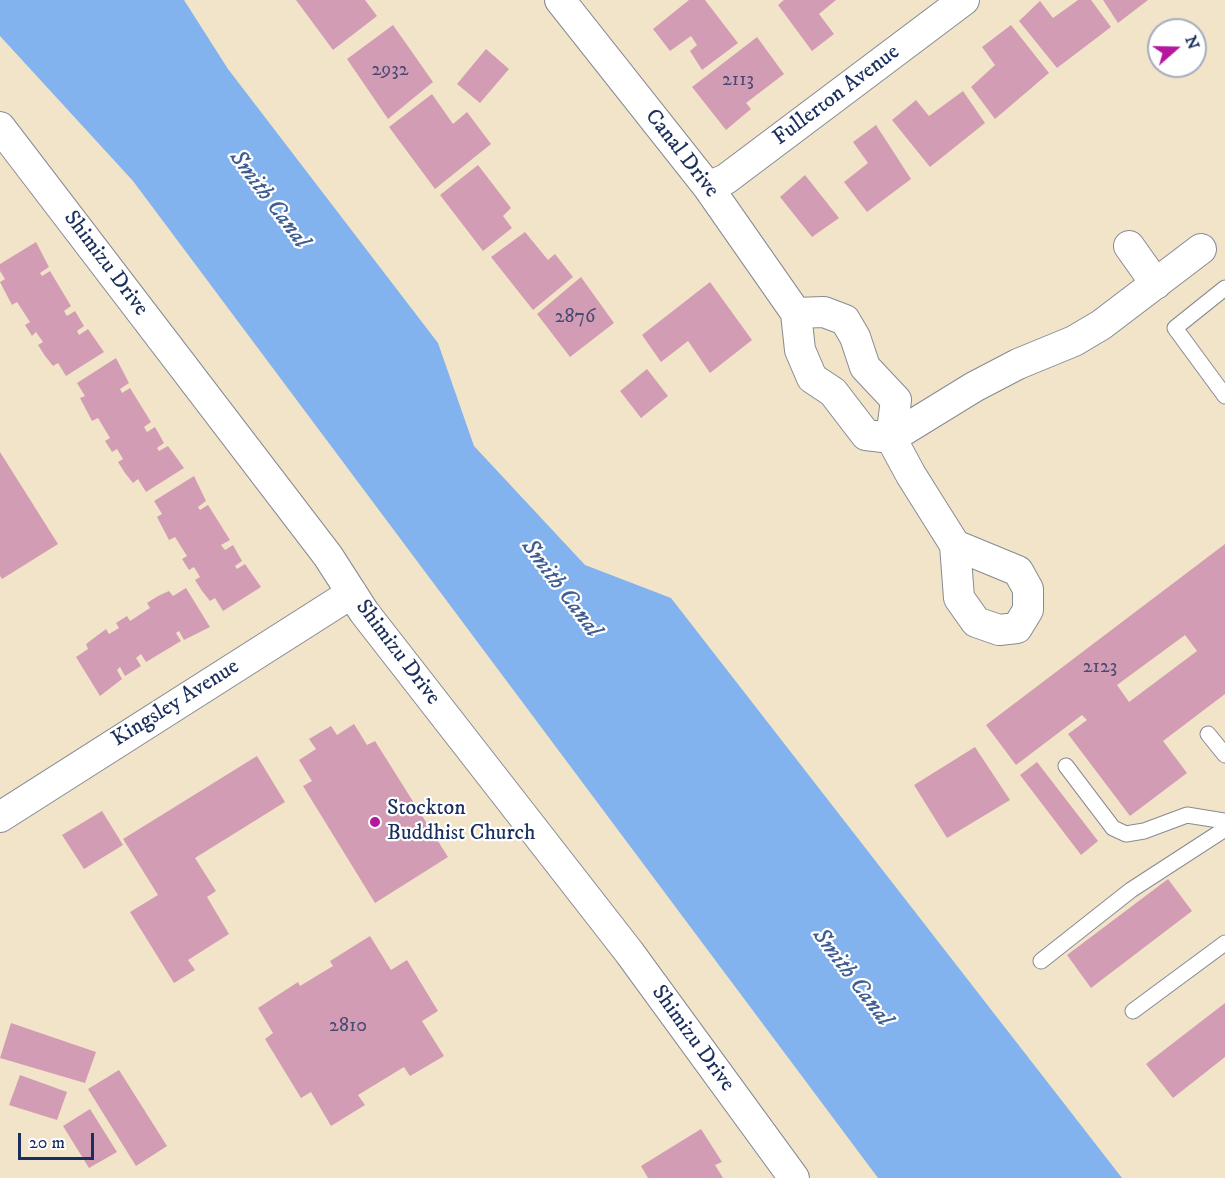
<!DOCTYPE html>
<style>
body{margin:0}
#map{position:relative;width:1225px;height:1178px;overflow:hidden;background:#f2e4c8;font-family:"IM FELL DW Pica",serif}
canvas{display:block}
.north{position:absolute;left:1147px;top:18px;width:60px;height:60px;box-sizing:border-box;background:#fff;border:2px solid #a4acbf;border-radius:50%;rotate:70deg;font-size:16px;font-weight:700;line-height:24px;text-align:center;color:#1b2f5e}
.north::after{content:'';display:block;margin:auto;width:21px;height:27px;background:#b5179e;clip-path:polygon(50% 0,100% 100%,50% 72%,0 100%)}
.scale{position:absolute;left:18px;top:1133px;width:76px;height:27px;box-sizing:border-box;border:3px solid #1b2f5e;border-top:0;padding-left:8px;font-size:18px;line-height:21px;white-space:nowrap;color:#1b2f5e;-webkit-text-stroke:4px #fff;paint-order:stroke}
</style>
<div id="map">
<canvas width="1225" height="1178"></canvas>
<div class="north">N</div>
<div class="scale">20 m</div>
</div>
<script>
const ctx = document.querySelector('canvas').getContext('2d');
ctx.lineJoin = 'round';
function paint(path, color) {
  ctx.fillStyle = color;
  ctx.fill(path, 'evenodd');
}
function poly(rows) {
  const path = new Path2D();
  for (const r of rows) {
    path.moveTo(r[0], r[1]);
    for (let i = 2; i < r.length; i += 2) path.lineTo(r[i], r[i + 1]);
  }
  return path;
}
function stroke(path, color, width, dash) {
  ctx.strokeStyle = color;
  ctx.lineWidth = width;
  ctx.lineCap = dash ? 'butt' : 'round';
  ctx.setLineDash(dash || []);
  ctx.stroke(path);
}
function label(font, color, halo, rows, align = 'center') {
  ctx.font = font + ' "IM FELL DW Pica",serif';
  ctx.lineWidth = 4.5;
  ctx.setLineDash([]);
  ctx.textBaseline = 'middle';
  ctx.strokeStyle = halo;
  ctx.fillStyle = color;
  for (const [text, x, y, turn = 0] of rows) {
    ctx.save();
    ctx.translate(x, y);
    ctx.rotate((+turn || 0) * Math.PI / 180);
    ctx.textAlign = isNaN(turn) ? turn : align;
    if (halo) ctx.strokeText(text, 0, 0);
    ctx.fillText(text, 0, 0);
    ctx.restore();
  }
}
paint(poly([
 [0,0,184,0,228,69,438,343,474,446,585,565,671,598,1122,1178,878,1178,133,181,0,36]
]), '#83b3ee');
paint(poly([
 [296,0,365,0,377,16,333,50],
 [689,0,705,0,738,43,702,70,690,51,697,45,691,36,670,51,653,29],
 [784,0,836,0,819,14,834,34,812,51,778,5],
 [1078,0,1091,0,1111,27,1057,68,1019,21,1040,1,1053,18],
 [1103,0,1148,0,1118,23],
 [393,25,433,82,388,119,347,59],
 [1011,25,1049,73,995,119,971,87,995,65,982,47],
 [757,37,784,74,746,103,751,109,726,130,692,87],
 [486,49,509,69,480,103,457,84],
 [963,91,985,123,930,167,892,120,916,100,929,116],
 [432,94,453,124,467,112,491,144,435,189,389,127],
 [876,125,911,179,867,212,844,182,868,163,853,142],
 [478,165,511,208,503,216,512,228,483,251,440,195],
 [805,175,839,218,812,237,780,197],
 [525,232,548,260,555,254,573,277,533,310,491,257],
 [36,242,49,267,40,273,42,276,50,271,71,306,64,311,67,316,75,311,84,326,77,331,79,335,88,329,104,352,66,376,58,363,53,366,45,356,38,345,43,342,36,332,32,336,25,325,30,322,17,302,12,305,0,282,5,279,0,271,0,264],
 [581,277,614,323,570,357,537,314],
 [710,282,752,340,710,373,688,341,661,362,642,335],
 [116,358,129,383,120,389,122,393,130,388,151,422,144,427,147,432,155,427,164,443,157,448,159,451,168,446,184,468,146,492,138,479,133,483,125,473,118,462,123,459,117,449,112,452,105,441,110,438,98,418,92,421,80,398,85,396,77,383],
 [647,369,668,396,641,418,620,391],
 [0,452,58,544,2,579,0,576],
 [194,476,206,501,198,507,200,510,208,505,230,540,221,545,225,550,233,545,242,561,235,566,237,569,245,564,261,587,223,611,215,598,210,601,202,591,195,580,200,577,194,567,189,570,182,559,187,556,175,537,169,540,157,517,162,514,154,501],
 [1225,544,1225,694,1163,741,1187,773,1130,816,1068,734,1087,720,1082,715,1016,765,986,725],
 [1185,635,1197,651,1129,702,1117,685],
 [186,588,210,627,184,640,179,631,176,633,181,641,146,662,141,654,136,658,141,666,125,676,120,667,117,670,122,679,100,696,76,657,88,649,86,644,106,629,109,634,119,628,116,623,127,616,130,621,150,608,147,603,158,596,169,591,173,596],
 [354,724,367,745,375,741,448,857,375,903,303,786,312,781,299,760,316,749,309,739,331,726,337,735],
 [975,747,1010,800,947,838,914,785],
 [257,756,285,802,195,858,216,891,207,897,229,934,188,960,195,970,174,983,130,912,158,895,123,839],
 [1037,762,1098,841,1081,855,1020,775],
 [102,811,123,845,84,869,62,835],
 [1168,879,1192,911,1091,988,1067,955],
 [370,936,391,970,407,960,438,1011,422,1021,444,1056,410,1076,404,1067,358,1095,365,1105,331,1126,311,1092,301,1098,265,1039,273,1033,258,1008,298,982,300,986,333,966,330,961],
 [1225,1003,1225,1057,1173,1098,1146,1064],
 [11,1023,96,1052,85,1083,0,1058],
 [119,1070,167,1146,136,1166,88,1089],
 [20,1075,67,1092,57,1120,9,1105],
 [90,1109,117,1152,89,1168,63,1126],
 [701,1129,722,1162,715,1165,723,1178,648,1178,641,1166]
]), '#d29db4');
const service = poly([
 [1225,288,1175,328,1225,396],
 [1208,734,1225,755],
 [1066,766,1113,828,1126,834,1144,831,1187,815,1225,821],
 [1041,961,1131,890,1225,829],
 [1133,1011,1225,943]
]);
const minor = poly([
 [560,0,708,187,796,313,800,350,812,378,833,392,866,435,891,438],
 [0,127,328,556,364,612,629,952,794,1178],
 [708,187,726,179,964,0],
 [1129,246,1156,284],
 [796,313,824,312,845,320,855,337,865,367,896,400,891,438,911,475,955,545,959,598,976,622,999,630,1017,628,1028,610,1028,589,1018,571,955,545],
 [891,438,974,387,1018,364,1074,341,1101,325,1201,249],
 [0,817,352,593]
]);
stroke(service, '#868a93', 17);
stroke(minor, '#868a93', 32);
stroke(service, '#fff', 15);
stroke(minor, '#fff', 30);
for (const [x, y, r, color] of [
 [375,822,6,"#b5179e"]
]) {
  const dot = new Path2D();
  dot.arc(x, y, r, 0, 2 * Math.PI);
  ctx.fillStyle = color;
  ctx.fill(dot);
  stroke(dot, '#fff', 2);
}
label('20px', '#494a74', null, [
 ["2932",390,71],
 ["2113",738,81],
 ["2876",575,318],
 ["2123",1100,668],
 ["2810",348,1027]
]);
label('22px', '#1b2f5e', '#fff', [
 ["Fullerton Avenue",837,96,-37],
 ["Canal Drive",681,154,52],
 ["Shimizu Drive",105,264,53],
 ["Shimizu Drive",397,653,53],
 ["Kingsley Avenue",176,704,-32],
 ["Shimizu Drive",692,1039,54]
]);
label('22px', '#1b2f5e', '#fff', [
 ["Stockton",387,809],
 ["Buddhist Church",387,834]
], 'left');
label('italic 24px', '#3f5d90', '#fff', [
 ["Smith Canal",268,200,53],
 ["Smith Canal",560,589,53],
 ["Smith Canal",851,978,53]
]);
</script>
